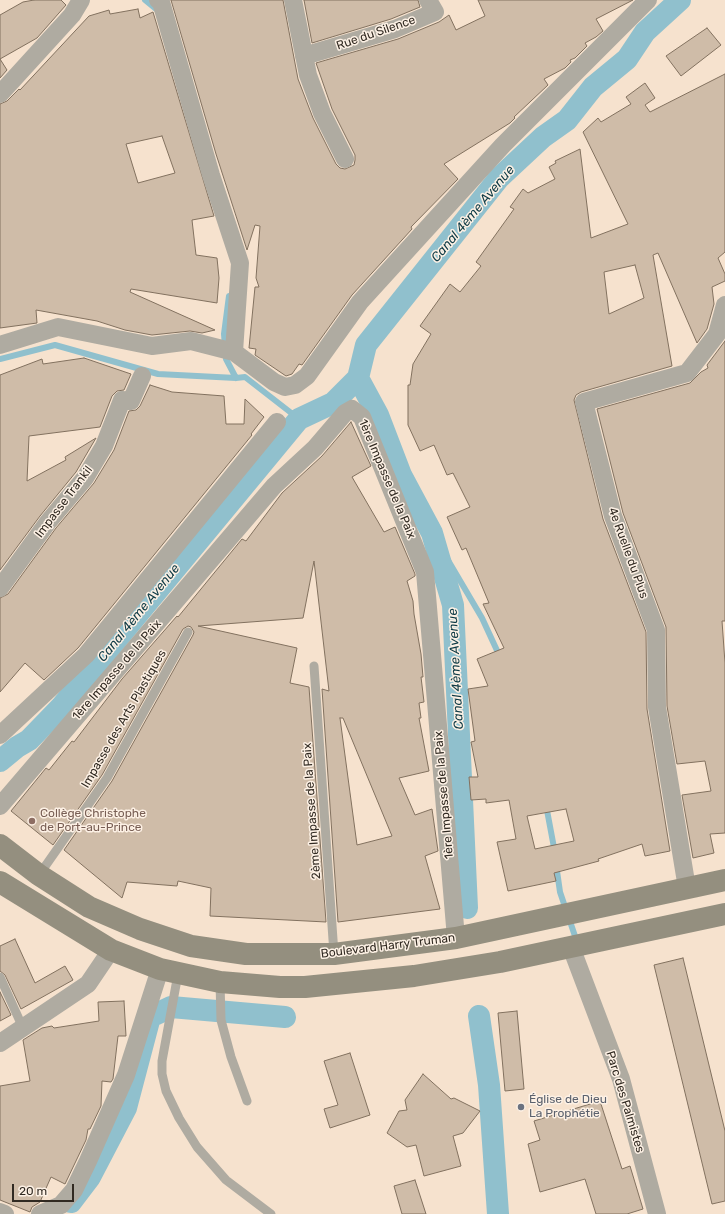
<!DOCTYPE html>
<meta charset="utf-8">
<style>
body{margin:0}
#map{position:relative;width:725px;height:1214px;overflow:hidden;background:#f6e2ce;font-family:Rubik,sans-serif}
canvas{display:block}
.scale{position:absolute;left:12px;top:1184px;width:62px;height:18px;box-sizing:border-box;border:2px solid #312a22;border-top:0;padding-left:5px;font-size:12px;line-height:14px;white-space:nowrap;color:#312a22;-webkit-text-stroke:3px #fdf1e5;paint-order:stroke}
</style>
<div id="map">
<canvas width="725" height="1214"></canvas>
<div class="scale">20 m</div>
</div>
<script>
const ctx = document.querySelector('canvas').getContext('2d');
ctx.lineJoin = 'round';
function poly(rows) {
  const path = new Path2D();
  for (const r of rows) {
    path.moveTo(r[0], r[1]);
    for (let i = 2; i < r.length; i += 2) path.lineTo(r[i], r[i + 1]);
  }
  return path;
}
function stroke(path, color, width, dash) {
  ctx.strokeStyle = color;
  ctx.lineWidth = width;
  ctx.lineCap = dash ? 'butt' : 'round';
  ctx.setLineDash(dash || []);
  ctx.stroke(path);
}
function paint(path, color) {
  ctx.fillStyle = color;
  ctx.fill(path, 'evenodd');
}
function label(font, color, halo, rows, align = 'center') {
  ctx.font = font + ' Rubik,sans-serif';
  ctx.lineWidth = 3;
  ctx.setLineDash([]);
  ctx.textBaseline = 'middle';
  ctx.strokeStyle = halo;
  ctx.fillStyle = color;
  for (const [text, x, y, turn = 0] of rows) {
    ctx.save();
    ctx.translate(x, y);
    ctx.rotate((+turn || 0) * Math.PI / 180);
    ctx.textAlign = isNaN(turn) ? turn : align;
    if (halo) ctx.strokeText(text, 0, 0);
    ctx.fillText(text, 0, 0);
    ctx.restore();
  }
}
stroke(poly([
 [145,0,156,9],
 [229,296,224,334,226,359,236,378],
 [0,359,55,345,158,374,236,378,245,377,299,419],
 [432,533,482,618,500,657],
 [546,805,555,853],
 [556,864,560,892,577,942]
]), '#90c0cd', 6);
stroke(poly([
 [0,761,17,747,29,740,61,707,299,419,333,403,358,378],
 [467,908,453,605,432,533,401,475,378,415,358,378,366,345,499,178,543,137,567,120,593,87,627,59,645,32,680,0],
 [479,1016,489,1085,498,1214],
 [71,1202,90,1177,126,1108,150,1017,171,1007,285,1017]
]), '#90c0cd', 22);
const building = poly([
 [34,0,61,0,66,5,37,38,0,59,7,70,0,78,0,15,23,2,34,0],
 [171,0,283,0,298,79,313,118,336,164,340,168,345,169,354,165,355,160,355,155,332,109,316,63,398,39,439,22,449,15,456,30,485,16,478,0,633,0,596,19,603,31,596,37,585,43,587,46,575,58,570,60,571,62,565,68,544,79,548,85,514,117,515,118,510,123,444,164,458,179,411,227,412,229,352,295,302,365,299,364,292,374,286,376,255,355,256,349,249,348,255,287,259,287,256,278,260,226,255,225,247,250,216,154,171,0],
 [304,0,418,0,420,7,391,19,312,43,304,0],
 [138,9,140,18,153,12,214,216,192,220,196,255,217,258,219,278,217,303,131,289,130,292,215,330,202,333,190,331,152,335,125,330,97,321,36,310,37,323,0,328,0,104,7,101,19,89,20,90,89,16,109,10,110,14,138,9],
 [162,136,175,173,138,183,126,144,162,136],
 [707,28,721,45,681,76,666,56,707,28],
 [725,74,725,252,718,258,725,274,725,281,712,287,714,304,707,329,697,343,658,253,653,255,672,366,581,392,576,395,574,400,603,519,646,632,647,709,670,851,645,856,642,844,598,859,599,861,554,873,556,881,508,891,497,842,516,839,509,800,486,803,486,799,471,800,469,777,478,777,471,742,475,741,468,689,488,686,477,659,504,648,483,604,489,603,466,548,462,550,447,517,470,507,453,473,447,475,434,445,420,451,408,425,408,385,410,385,413,364,431,334,420,326,450,284,460,292,481,266,476,262,514,209,510,207,523,189,528,193,555,179,549,167,556,163,555,161,580,149,591,238,628,224,583,132,598,118,601,122,631,104,626,97,645,83,655,98,645,105,650,112,725,74],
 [635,265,644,298,609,314,604,272,635,265],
 [566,809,574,841,535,849,527,816,566,809],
 [725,341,725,621,722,621,725,663,725,833,710,834,714,853,693,858,682,795,711,791,705,761,677,764,667,706,666,627,623,513,597,409,690,383,701,372,708,368,707,365,725,341],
 [84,358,131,374,124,390,117,391,112,396,100,427,29,436,27,481,66,460,65,457,96,438,76,472,40,516,0,570,0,375,42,359,43,364,84,358],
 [150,385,172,392,224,396,226,424,244,424,245,399,264,417,251,434,252,435,78,648,44,680,25,663,0,692,0,598,8,594,56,528,94,483,114,450,129,411,136,410,140,406,150,385],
 [351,422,371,466,352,477,384,532,395,527,415,574,415,576,407,581,413,601,414,614,421,654,423,677,421,677,424,702,419,703,421,718,419,718,429,771,399,778,415,815,432,809,438,851,425,856,440,909,338,922,322,689,329,691,314,561,303,618,198,626,297,648,290,683,309,687,326,922,210,916,211,888,178,881,177,886,127,882,122,898,64,850,112,781,193,635,194,632,191,627,188,626,183,629,102,775,53,845,11,811,46,768,49,770,72,741,74,742,122,679,177,616,178,617,242,539,246,541,282,493,322,456,351,422],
 [340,718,343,718,392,836,357,845,340,718],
 [15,939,35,983,65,966,73,980,21,1009,5,975,0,971,0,946,15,939],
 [683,958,725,1131,725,1201,712,1204,654,965,683,958],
 [0,992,11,1015,0,1021,0,992],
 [124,1001,126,1036,118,1036,113,1079,111,1082,102,1081,101,1106,90,1129,88,1129,86,1140,65,1184,51,1177,40,1202,32,1207,30,1212,0,1200,0,1086,30,1081,23,1040,42,1028,52,1026,54,1028,99,1021,98,1002,124,1001],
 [517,1011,524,1089,505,1091,498,1013,517,1011],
 [350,1053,370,1115,330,1128,324,1109,338,1105,324,1061,350,1053],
 [423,1074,451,1099,454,1098,480,1111,463,1133,453,1136,461,1166,424,1176,416,1145,407,1147,387,1133,399,1111,407,1110,405,1100,423,1074],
 [600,1101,622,1169,630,1166,643,1209,627,1214,596,1214,585,1179,540,1192,528,1144,540,1140,534,1121,600,1101],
 [415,1180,426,1214,402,1214,394,1186,415,1180]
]);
paint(building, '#cfbca8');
stroke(building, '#82715f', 1);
stroke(poly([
 [314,666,334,954],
 [39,875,107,778,188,632],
 [178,974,162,1061,162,1074,166,1091,179,1118,197,1147,226,1180,271,1214],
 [0,977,23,1028],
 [220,982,221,1020,231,1057,247,1101]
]), '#afaba1', 9);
stroke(poly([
 [158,0,161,2,211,175,240,263,234,352],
 [293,0,308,75,322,113,345,159],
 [304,56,395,29,435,12,428,0],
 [0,94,72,15,81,0],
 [0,345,58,327,152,346,191,341,234,352,274,382,285,387,295,385,307,376,360,302,503,145,648,0],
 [0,588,48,522,85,478,104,446,122,400,131,401,142,376],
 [0,735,86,655,277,422],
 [0,806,274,486,315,448,345,413,352,409,362,417,425,572,456,938],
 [687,888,657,707,656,630,613,516,584,402,687,373,717,334,725,305],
 [571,947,621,1079,657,1214],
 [0,1043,88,984,111,950],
 [0,1212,5,1214],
 [40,1214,61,1205,74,1190,88,1161,126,1075,160,969]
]), '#afaba1', 18);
stroke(poly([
 [0,845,39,875,89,907,140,929,191,946,246,954,334,954,456,938,725,880],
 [0,882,111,950,160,969,220,982,280,987,305,987,414,976,500,962,725,914]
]), '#948f7f', 22);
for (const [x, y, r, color] of [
 [32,821,4,"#8d6e63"],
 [521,1107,4,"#6b7280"]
]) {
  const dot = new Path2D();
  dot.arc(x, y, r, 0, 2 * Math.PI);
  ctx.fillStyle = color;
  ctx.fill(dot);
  stroke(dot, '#fdf1e5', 1.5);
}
label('12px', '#312a22', '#fdf1e5', [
 ["Rue du Silence",376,33,-19],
 ["1ère Impasse de la Paix",387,479,67],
 ["Impasse Trankil",64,502,-53],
 ["4e Ruelle du Plus",628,553,70],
 ["1ère Impasse de la Paix",117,670,-49],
 ["Impasse des Arts Plastiques",124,719,-60],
 ["1ère Impasse de la Paix",444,795,-95],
 ["2ème Impasse de la Paix",312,811,-94],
 ["Boulevard Harry Truman",388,946,-7],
 ["Parc des Palmistes",625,1102,73]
]);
label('12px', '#785e54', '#fdf1e5', [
 ["Collège Christophe",40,814],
 ["de Port-au-Prince",40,828]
], 'left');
label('12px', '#5b616d', '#fdf1e5', [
 ["Église de Dieu",529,1100],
 ["La Prophétie",529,1114]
], 'left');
label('italic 13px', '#0d3a45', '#fdf1e5', [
 ["Canal 4ème Avenue",473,214,-50],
 ["Canal 4ème Avenue",139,613,-51],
 ["Canal 4ème Avenue",456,669,-93]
]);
</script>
